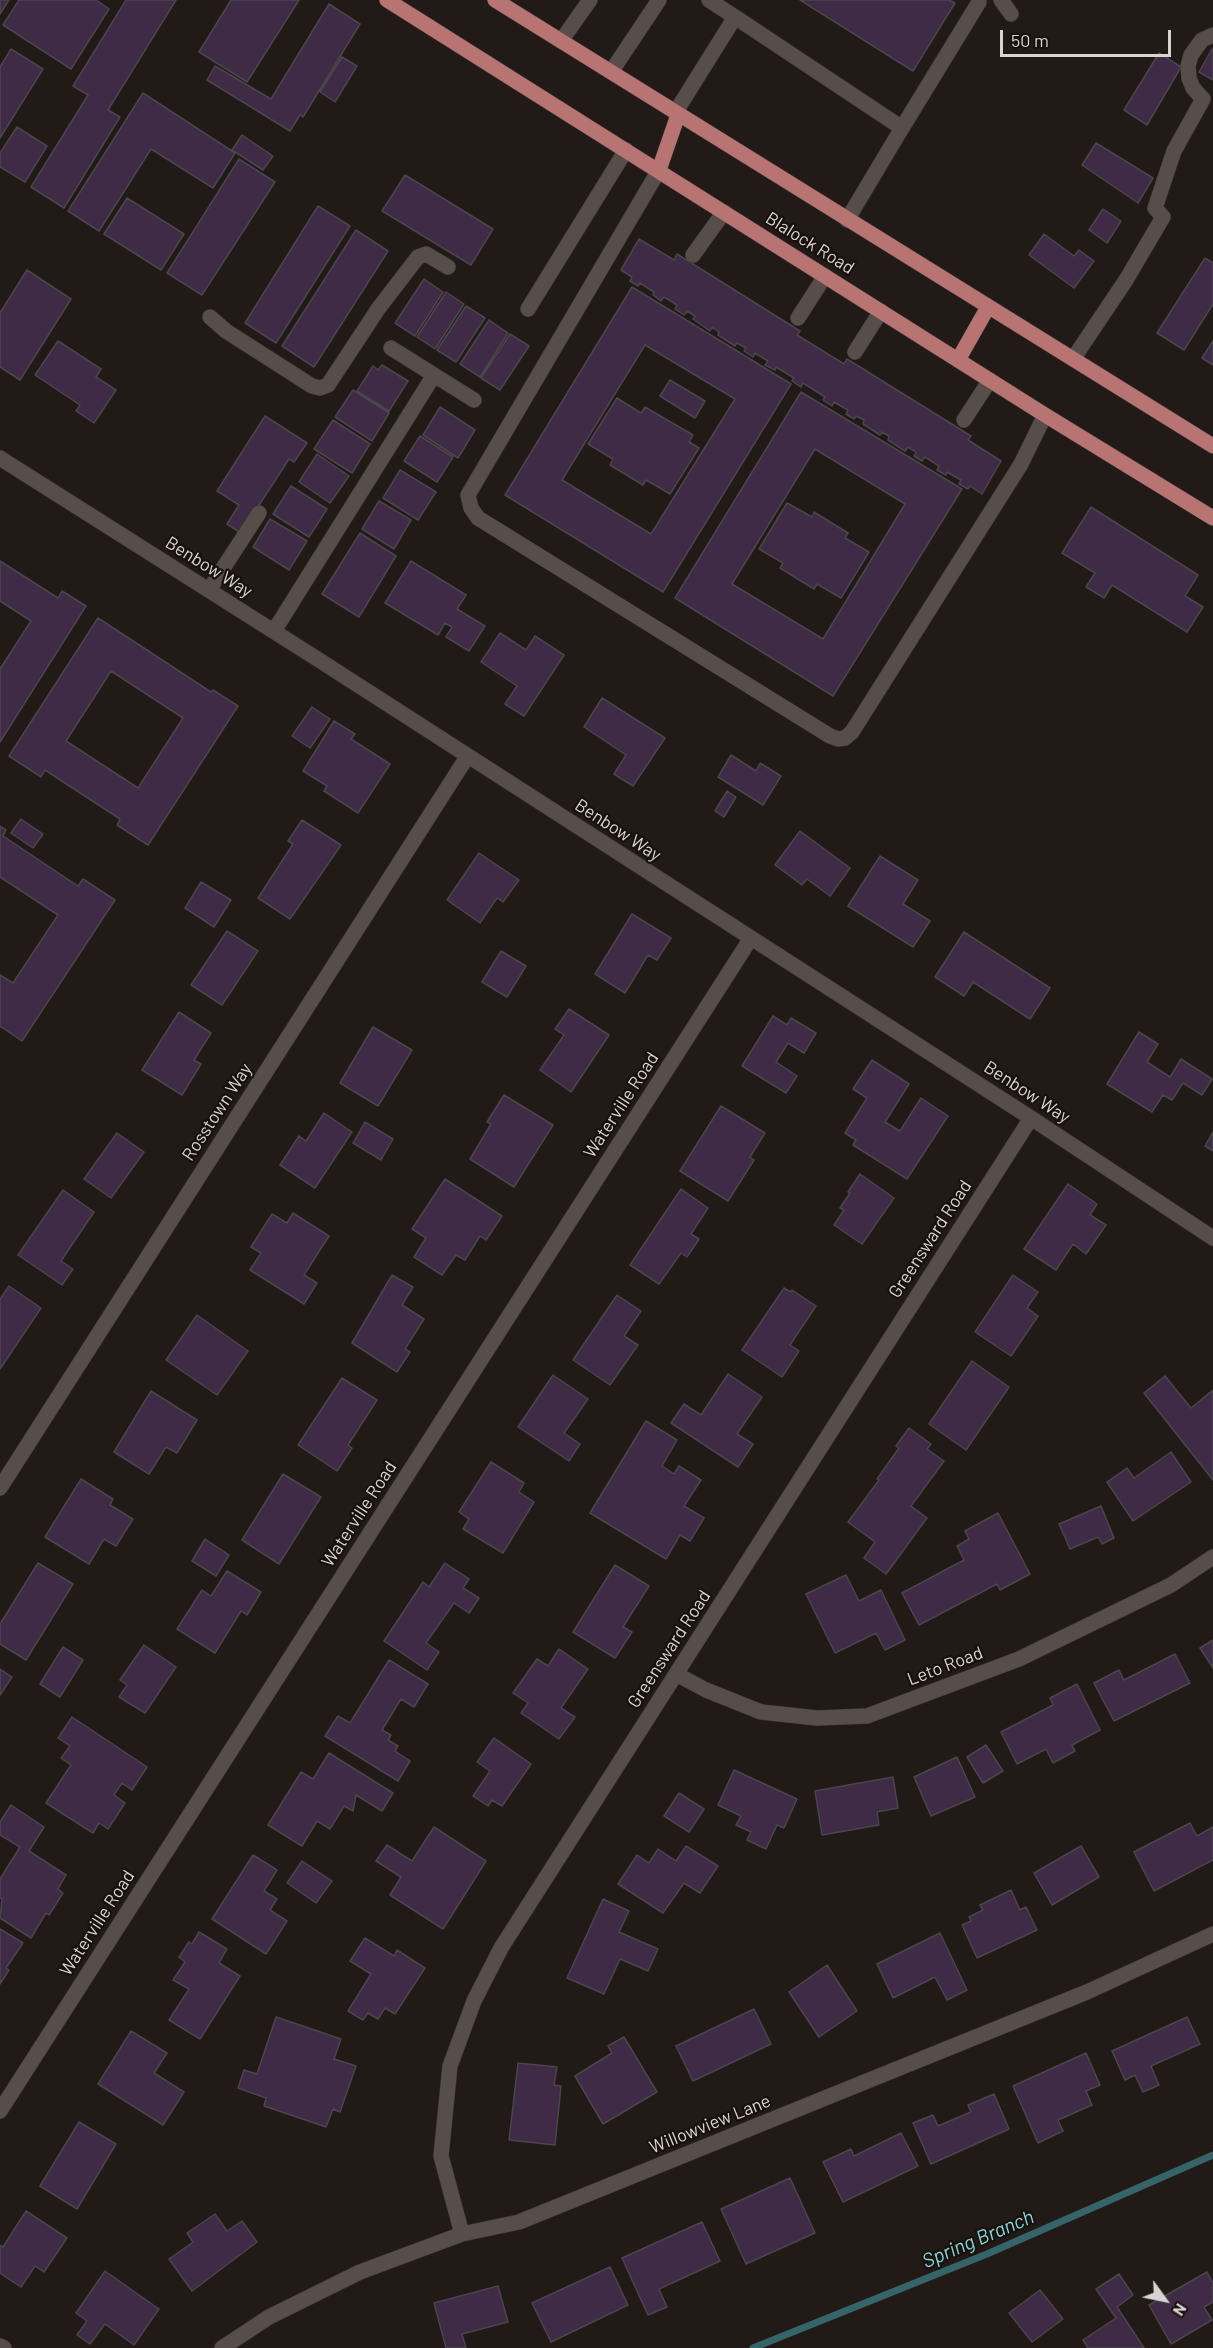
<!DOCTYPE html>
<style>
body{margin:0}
#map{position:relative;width:1213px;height:2348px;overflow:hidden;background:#221a16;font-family:Barlow,sans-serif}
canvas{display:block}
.north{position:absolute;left:1135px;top:2270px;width:60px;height:60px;-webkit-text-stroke:4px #19110d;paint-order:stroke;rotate:123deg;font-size:16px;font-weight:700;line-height:24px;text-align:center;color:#d9d3d1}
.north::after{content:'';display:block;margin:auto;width:21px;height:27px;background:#d9d3d1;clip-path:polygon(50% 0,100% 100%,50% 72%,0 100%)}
.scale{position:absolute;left:1000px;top:30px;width:171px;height:27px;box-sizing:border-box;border:3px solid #d9d3d1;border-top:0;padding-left:8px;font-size:18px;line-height:21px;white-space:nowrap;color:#d9d3d1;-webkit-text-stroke:4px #19110d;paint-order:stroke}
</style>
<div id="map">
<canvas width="1213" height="2348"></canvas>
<div class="north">N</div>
<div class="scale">50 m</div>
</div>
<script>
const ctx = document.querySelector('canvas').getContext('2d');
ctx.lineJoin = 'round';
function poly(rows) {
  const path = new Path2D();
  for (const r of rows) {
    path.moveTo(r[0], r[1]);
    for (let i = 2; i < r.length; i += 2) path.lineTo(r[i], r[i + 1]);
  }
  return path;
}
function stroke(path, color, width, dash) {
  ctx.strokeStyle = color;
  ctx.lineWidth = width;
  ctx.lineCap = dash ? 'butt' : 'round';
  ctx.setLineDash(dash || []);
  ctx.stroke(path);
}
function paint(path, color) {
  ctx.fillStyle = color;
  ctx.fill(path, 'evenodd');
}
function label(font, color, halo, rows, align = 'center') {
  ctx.font = font + ' Barlow,sans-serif';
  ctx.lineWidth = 4.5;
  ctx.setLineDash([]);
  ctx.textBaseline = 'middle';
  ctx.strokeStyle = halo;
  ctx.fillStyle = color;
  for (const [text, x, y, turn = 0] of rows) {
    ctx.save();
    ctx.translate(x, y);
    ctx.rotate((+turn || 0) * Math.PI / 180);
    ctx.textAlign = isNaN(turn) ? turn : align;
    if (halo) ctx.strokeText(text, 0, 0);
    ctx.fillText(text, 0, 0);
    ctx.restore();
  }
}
stroke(poly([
 [753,2348,987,2254,1213,2155]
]), '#356568', 7);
const building = poly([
 [0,0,9,0,0,14,0,0],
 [19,0,96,0,109,9,71,69,3,25,19,0],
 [126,0,176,0,108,110,120,117,64,208,31,187,88,95,73,86,126,0],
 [231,0,299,0,247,82,199,52,231,0],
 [800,0,949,0,955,3,913,71,800,0],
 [329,4,360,24,303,117,300,115,290,131,207,80,215,66,271,99,329,4],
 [11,49,43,69,0,138,0,67,11,49],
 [1212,49,1213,50,1213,80,1199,72,1212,49],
 [1159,53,1181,67,1147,125,1124,110,1159,53],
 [342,57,357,66,335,102,320,92,342,57],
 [143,93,235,153,213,188,151,149,99,231,68,211,143,93],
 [17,127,47,146,25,182,0,167,0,153,17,127],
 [242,135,273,156,263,170,232,150,242,135],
 [1096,143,1153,178,1138,203,1082,165,1096,143],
 [239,159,275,182,202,295,167,273,239,159],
 [405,175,493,229,471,265,382,211,405,175],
 [127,198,184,234,161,270,104,234,127,198],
 [318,206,350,226,276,343,245,323,318,206],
 [1103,209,1121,221,1107,243,1089,230,1103,209],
 [356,230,388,251,314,367,282,346,356,230],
 [1044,234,1074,256,1079,250,1094,261,1074,288,1029,255,1044,234],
 [639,239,674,260,677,254,800,331,797,335,844,364,847,359,971,436,968,440,1001,461,982,494,970,486,968,489,959,484,961,480,947,472,946,475,937,470,939,466,925,457,922,461,914,456,916,452,908,447,905,451,888,440,889,436,882,432,880,435,863,424,864,420,856,416,854,419,846,414,848,410,834,402,832,406,823,400,825,397,803,383,801,387,792,381,794,378,776,367,775,370,765,365,768,361,755,353,753,357,744,351,746,348,737,343,735,346,718,335,719,332,712,327,710,331,693,319,695,316,687,311,684,315,675,309,677,305,664,297,661,301,653,295,654,292,640,283,638,286,630,281,632,277,621,270,639,239],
 [1205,258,1213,263,1213,304,1184,350,1157,333,1205,258],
 [27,270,71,299,20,380,0,367,0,313,27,270],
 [424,279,443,292,415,336,395,323,424,279],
 [632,287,791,384,663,592,505,495,632,287],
 [645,345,735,399,651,534,562,480,645,345],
 [446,292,464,304,435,349,417,337,446,292],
 [466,306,485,318,456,362,437,350,466,306],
 [489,320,508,333,480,377,460,364,489,320],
 [510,334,529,346,500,390,481,378,510,334],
 [58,341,101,369,96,377,116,390,94,423,76,411,80,405,35,375,58,341],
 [1213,341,1213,365,1202,358,1213,341],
 [382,365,408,381,389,411,357,391,373,366,378,370,382,365],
 [670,380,705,401,695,418,660,396,670,380],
 [353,390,389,413,372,441,335,417,353,390],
 [801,392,962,489,833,696,675,598,801,392],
 [815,449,905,504,823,639,732,584,815,449],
 [617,398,641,413,645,407,693,435,689,442,699,448,670,494,646,480,643,485,610,465,613,459,588,444,617,398],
 [440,407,475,430,458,458,423,435,440,407],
 [265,416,307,443,294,462,289,459,241,533,227,524,239,505,217,491,265,416],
 [333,420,370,444,352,473,314,449,333,420],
 [420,436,453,457,437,482,404,461,420,436],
 [317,454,349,476,330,503,299,482,317,454],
 [400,470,436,492,418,520,383,498,400,470],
 [291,486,327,509,309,537,273,514,291,486],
 [379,501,411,520,394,549,362,529,379,501],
 [787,503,812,517,814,512,848,533,845,538,869,552,841,598,817,584,814,589,780,568,783,563,759,549,787,503],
 [1091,507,1198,575,1185,596,1203,607,1187,632,1112,585,1104,598,1086,587,1095,573,1062,553,1091,507],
 [270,519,307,541,289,570,253,547,270,519],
 [360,533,396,556,359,617,322,594,360,533],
 [0,561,58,598,62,591,86,606,0,742,0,669,31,621,0,601,0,561],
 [411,561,466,595,457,609,485,626,469,651,446,637,452,627,445,623,438,635,385,603,411,561],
 [98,618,211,692,213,690,238,706,148,845,117,825,120,819,45,770,41,777,9,756,98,618],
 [111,671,183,718,138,788,66,741,111,671],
 [500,633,526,650,535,636,564,655,524,716,505,704,517,686,481,662,500,633],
 [602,698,665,738,633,786,614,774,626,755,584,727,602,698],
 [312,707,330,719,310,748,292,736,312,707],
 [334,721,355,734,351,739,390,764,358,813,324,791,327,786,303,771,334,721],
 [731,755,756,771,760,763,781,776,763,805,718,777,731,755],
 [727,791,736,797,724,817,715,811,727,791],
 [21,819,43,834,33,848,11,833,21,819],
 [302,820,341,845,290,919,258,898,293,844,288,841,302,820],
 [0,826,6,830,3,836,78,886,83,879,115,900,22,1041,0,1026,0,975,13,983,58,915,0,877,0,826],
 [800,831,850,868,830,896,807,879,802,885,775,865,800,831],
 [479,853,519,880,503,902,497,898,480,923,447,900,479,853],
 [880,856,918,880,903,904,930,921,913,947,848,906,880,856],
 [201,882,231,900,214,927,185,908,201,882],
 [632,914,671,938,657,960,648,955,625,993,595,974,632,914],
 [227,931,258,951,222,1005,191,985,227,931],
 [964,932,1050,988,1030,1019,973,982,964,996,935,977,964,932],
 [501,951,526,966,507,997,482,982,501,951],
 [569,1009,609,1035,571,1092,540,1070,564,1035,555,1029,569,1009],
 [179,1012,211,1033,194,1060,201,1064,182,1095,142,1070,179,1012],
 [773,1016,787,1025,791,1018,816,1033,804,1053,788,1043,776,1062,797,1076,786,1093,742,1066,773,1016],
 [373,1027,412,1050,378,1106,340,1083,373,1027],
 [1139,1032,1158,1044,1147,1062,1170,1077,1181,1059,1212,1079,1202,1095,1183,1083,1172,1100,1163,1095,1152,1112,1107,1084,1139,1032],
 [872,1060,909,1084,885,1122,900,1131,921,1098,948,1116,907,1179,853,1145,856,1140,845,1133,867,1098,853,1089,872,1060],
 [504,1095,553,1125,514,1187,470,1159,491,1124,487,1122,504,1095],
 [721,1106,765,1133,750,1157,754,1160,728,1201,680,1171,721,1106],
 [324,1113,352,1132,315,1188,280,1165,299,1136,306,1141,324,1113],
 [365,1122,393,1139,381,1160,353,1143,365,1122],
 [1213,1132,1213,1151,1205,1146,1213,1132],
 [117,1133,144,1152,111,1198,84,1179,117,1133],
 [860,1174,894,1198,862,1244,834,1225,844,1210,840,1208,850,1193,848,1192,860,1174],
 [445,1179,502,1216,486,1240,480,1236,465,1260,456,1255,442,1275,414,1257,426,1238,412,1229,445,1179],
 [1068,1184,1097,1204,1090,1215,1106,1225,1086,1254,1073,1244,1056,1270,1024,1249,1068,1184],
 [681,1189,708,1208,691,1234,699,1239,687,1257,681,1253,659,1284,630,1265,681,1189],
 [63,1190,94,1212,61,1261,73,1269,62,1285,18,1255,63,1190],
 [293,1213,329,1236,304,1275,317,1283,304,1304,250,1270,261,1253,251,1247,272,1214,287,1223,293,1213],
 [392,1275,413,1287,402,1305,424,1319,405,1349,410,1352,397,1372,352,1343,392,1275],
 [1013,1275,1038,1292,1027,1308,1038,1316,1011,1356,975,1332,1013,1275],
 [9,1286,41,1308,0,1369,0,1299,9,1286],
 [784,1288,791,1292,792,1290,816,1306,790,1345,799,1351,782,1377,742,1350,784,1288],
 [617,1295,641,1311,624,1336,638,1345,610,1385,573,1360,617,1295],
 [197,1315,248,1351,217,1395,166,1360,197,1315],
 [972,1361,1009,1387,966,1450,929,1424,972,1361],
 [728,1374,762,1397,737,1434,753,1444,738,1467,671,1423,684,1404,701,1415,728,1374],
 [553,1375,588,1399,564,1433,580,1444,569,1461,518,1427,553,1375],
 [1165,1376,1191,1408,1213,1390,1213,1480,1144,1393,1165,1376],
 [342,1378,377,1400,348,1445,352,1448,337,1471,298,1445,342,1378],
 [151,1391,197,1420,177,1453,166,1447,149,1474,114,1452,151,1391],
 [646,1421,677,1440,662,1466,674,1474,679,1466,701,1480,684,1506,704,1518,690,1541,680,1535,666,1559,590,1513,646,1421],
 [909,1428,931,1444,927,1449,944,1461,911,1506,927,1518,886,1574,864,1558,875,1542,848,1522,879,1480,877,1479,899,1448,896,1446,909,1428],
 [1171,1452,1191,1482,1133,1521,1107,1482,1127,1468,1134,1478,1171,1452],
 [491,1462,524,1483,519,1492,534,1502,503,1553,463,1529,469,1519,459,1512,491,1462],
 [283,1474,321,1497,279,1564,242,1540,283,1474],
 [81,1479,113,1499,110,1505,133,1519,116,1546,104,1539,89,1564,45,1537,81,1479],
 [1101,1506,1114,1538,1102,1544,1098,1537,1070,1549,1059,1524,1101,1506],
 [998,1513,1030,1574,1000,1590,997,1584,919,1625,902,1593,964,1560,957,1546,969,1539,965,1531,998,1513],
 [205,1539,229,1555,216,1576,192,1561,205,1539],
 [38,1563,73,1584,26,1660,0,1644,0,1624,38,1563],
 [445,1563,469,1579,463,1588,479,1598,469,1613,454,1603,426,1643,439,1652,427,1670,384,1641,423,1582,429,1587,445,1563],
 [615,1565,649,1586,623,1627,632,1632,615,1658,573,1632,615,1565],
 [227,1571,261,1592,247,1615,241,1611,215,1653,177,1629,202,1590,211,1596,227,1571],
 [846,1575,859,1601,881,1590,905,1640,885,1650,876,1633,835,1653,806,1594,846,1575],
 [1213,1640,1213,1668,1200,1648,1213,1640],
 [144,1645,176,1667,145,1713,119,1697,127,1685,120,1680,144,1645],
 [63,1647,83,1660,60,1697,40,1684,63,1647],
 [559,1649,588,1669,561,1708,575,1717,559,1739,521,1713,528,1703,513,1693,537,1659,548,1666,559,1649],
 [1175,1654,1190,1683,1114,1721,1094,1683,1119,1670,1124,1680,1175,1654],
 [389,1660,428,1684,414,1707,401,1699,382,1730,391,1735,388,1740,398,1746,395,1751,410,1761,398,1781,325,1736,338,1716,350,1723,389,1660],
 [0,1669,12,1677,0,1695,0,1669],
 [1077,1684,1100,1730,1072,1745,1075,1751,1053,1763,1046,1749,1017,1764,1001,1732,1053,1705,1050,1698,1077,1684],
 [72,1717,147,1767,132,1790,122,1783,114,1795,125,1803,108,1829,99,1823,93,1833,46,1803,71,1765,61,1758,70,1746,58,1738,72,1717],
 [494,1738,531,1764,502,1806,492,1800,488,1806,473,1796,490,1771,477,1762,494,1738],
 [986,1745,1003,1771,983,1783,967,1757,986,1745],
 [329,1753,393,1793,382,1811,356,1795,353,1811,344,1806,330,1829,317,1821,302,1846,268,1825,301,1772,313,1779,329,1753],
 [957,1757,975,1797,931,1816,914,1777,957,1757],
 [734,1770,797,1799,784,1828,777,1825,766,1849,747,1840,751,1832,736,1825,741,1816,718,1805,734,1770],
 [893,1777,898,1808,877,1812,879,1825,822,1835,815,1791,893,1777],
 [679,1793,704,1809,689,1832,664,1816,679,1793],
 [11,1805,44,1827,29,1851,66,1875,58,1889,63,1893,49,1915,46,1913,31,1938,0,1918,2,1899,0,1898,0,1879,20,1847,0,1835,0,1822,11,1805],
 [1190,1823,1197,1836,1213,1827,1213,1860,1154,1891,1134,1852,1190,1823],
 [434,1827,486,1861,443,1929,390,1895,401,1877,376,1861,387,1845,412,1861,434,1827],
 [686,1846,718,1866,700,1893,684,1883,663,1913,618,1884,637,1855,649,1863,658,1849,676,1861,686,1846],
 [1081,1846,1099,1877,1052,1905,1034,1873,1081,1846],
 [253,1855,277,1870,264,1891,277,1899,270,1910,287,1921,266,1954,212,1919,253,1855],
 [302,1861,332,1881,316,1903,287,1883,302,1861],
 [1011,1890,1020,1910,1026,1907,1037,1930,977,1958,962,1925,971,1921,969,1917,983,1910,980,1905,1011,1890],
 [603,1899,629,1911,619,1932,658,1949,648,1971,620,1959,604,1994,567,1978,603,1899],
 [0,1929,23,1943,6,1968,9,1970,0,1984,0,1929],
 [199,1932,227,1949,219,1963,240,1976,200,2039,169,2020,189,1989,173,1980,185,1962,179,1957,189,1942,192,1944,199,1932],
 [940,1933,967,1990,947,2000,935,1977,893,1998,877,1964,940,1933],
 [365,1938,394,1956,397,1950,425,1968,395,2014,385,2008,378,2019,368,2013,363,2020,348,2011,371,1974,350,1961,365,1938],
 [827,1965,857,2011,819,2037,789,1992,827,1965],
 [754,2009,771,2044,693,2081,676,2046,754,2009],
 [276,2017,341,2039,334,2059,356,2066,340,2112,333,2109,326,2127,264,2106,266,2098,238,2088,244,2070,257,2074,276,2017],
 [1187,2017,1200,2044,1151,2066,1159,2085,1143,2092,1135,2075,1125,2080,1112,2051,1187,2017],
 [131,2031,167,2053,154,2073,184,2092,163,2125,98,2084,131,2031],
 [624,2037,657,2092,603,2124,575,2076,612,2053,608,2046,624,2037],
 [1086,2053,1100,2085,1086,2091,1092,2105,1058,2120,1063,2131,1038,2143,1013,2086,1086,2053],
 [518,2063,557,2067,554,2085,561,2086,555,2145,509,2140,518,2063],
 [994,2094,1009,2129,931,2164,913,2123,933,2115,938,2126,971,2112,968,2105,994,2094],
 [79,2122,116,2144,77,2209,40,2186,79,2122],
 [901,2133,918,2166,843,2202,823,2162,851,2149,854,2156,901,2133],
 [790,2178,815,2233,746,2264,721,2209,790,2178],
 [26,2211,67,2238,44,2272,35,2266,21,2287,0,2273,0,2245,3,2247,26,2211],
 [215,2214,227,2231,242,2221,257,2242,192,2291,169,2259,193,2242,187,2233,215,2214],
 [702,2222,720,2261,659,2289,667,2307,648,2315,622,2258,702,2222],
 [610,2267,628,2305,551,2342,532,2303,610,2267],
 [105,2271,159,2309,134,2345,105,2324,90,2344,77,2335,87,2321,76,2313,105,2271],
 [1207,2272,1213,2283,1213,2302,1204,2307,1212,2320,1171,2344,1149,2305,1207,2272],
 [1119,2274,1133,2295,1117,2307,1144,2348,1088,2348,1083,2340,1116,2318,1096,2289,1119,2274],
 [498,2286,508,2322,462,2334,466,2348,446,2348,434,2303,498,2286],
 [1040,2290,1063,2319,1032,2342,1009,2313,1040,2290]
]);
paint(building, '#3f2b45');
stroke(building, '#4b454d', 1.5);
const minor = poly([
 [709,0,735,17],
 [1001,0,1011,14],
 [561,41,590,0],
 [611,72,659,0],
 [675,113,735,17,902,128,847,220],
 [902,128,979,2],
 [659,170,468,495,471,508,478,518,830,736,838,739,845,738,852,732,1021,464,1045,415],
 [693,255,724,212],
 [528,309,626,150],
 [210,317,226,331,312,386,320,388,328,385,378,309,418,257,426,254,448,267],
 [798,318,825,276],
 [391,348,434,375],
 [855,352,881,311],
 [1073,359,1126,280,1163,217,1155,208,1174,151,1203,99,1193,88,1189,78,1188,66,1191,55,1202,40,1213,35],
 [964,420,990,380],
 [0,458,319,660,1031,1118,1213,1238],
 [209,590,259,513],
 [274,631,434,375,474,400],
 [0,1488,467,757],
 [676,1674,706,1690,761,1712,817,1718,867,1716,1019,1659,1171,1585,1213,1557],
 [0,2111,751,938],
 [462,2234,441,2156,450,2066,474,2001,501,1948,1031,1118],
 [0,2346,4,2348],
 [222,2348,269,2317,360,2272,462,2234,519,2222,1087,1992,1213,1934]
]);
const major = poly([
 [387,0,1045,415,1213,518],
 [495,0,1213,446],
 [659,170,678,115],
 [958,360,988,307]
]);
stroke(minor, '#3c3634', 16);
stroke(major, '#3c3634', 16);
stroke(minor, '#574d49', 15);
stroke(major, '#b87472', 15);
label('18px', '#d9d3d1', '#19110d', [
 ["Blalock Road",810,243,32],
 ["Benbow Way",209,567,32],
 ["Benbow Way",618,830,33],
 ["Benbow Way",1027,1092,33],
 ["Waterville Road",621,1105,-57],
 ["Rosstown Way",217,1112,-57],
 ["Greensward Road",930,1239,-57],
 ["Waterville Road",359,1514,-57],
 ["Greensward Road",669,1649,-57],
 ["Leto Road",945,1666,-21],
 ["Waterville Road",97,1923,-57],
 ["Willowview Lane",710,2124,-22]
]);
label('italic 20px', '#84d9dd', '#19110d', [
 ["Spring Branch",978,2239,-23]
]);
</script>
